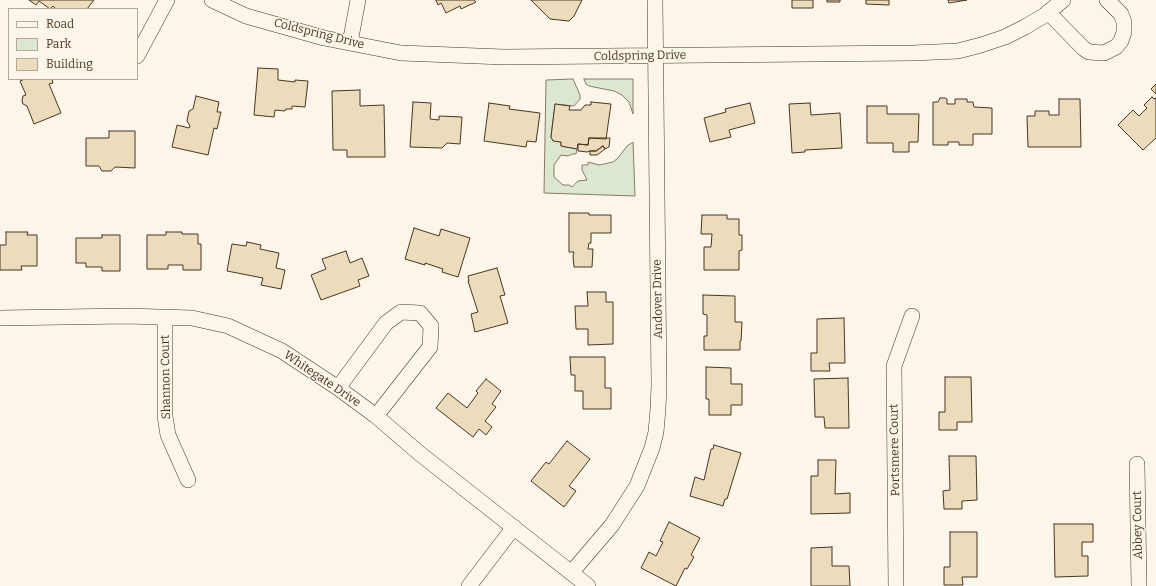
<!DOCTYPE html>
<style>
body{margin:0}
#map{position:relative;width:1156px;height:586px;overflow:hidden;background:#fbf6e9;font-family:Bitter,serif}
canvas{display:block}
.legend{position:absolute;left:8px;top:8px;width:130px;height:72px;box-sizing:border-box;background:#fbf6e9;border:1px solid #b4a999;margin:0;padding:5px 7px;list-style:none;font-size:12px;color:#4a3520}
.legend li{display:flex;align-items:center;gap:8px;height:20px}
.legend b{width:20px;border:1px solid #b4a999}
</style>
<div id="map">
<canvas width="1156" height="586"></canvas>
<ul class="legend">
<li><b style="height:5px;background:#fbf6e9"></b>Road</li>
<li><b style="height:11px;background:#dce7d0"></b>Park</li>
<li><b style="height:11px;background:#ecdcbc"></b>Building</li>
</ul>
</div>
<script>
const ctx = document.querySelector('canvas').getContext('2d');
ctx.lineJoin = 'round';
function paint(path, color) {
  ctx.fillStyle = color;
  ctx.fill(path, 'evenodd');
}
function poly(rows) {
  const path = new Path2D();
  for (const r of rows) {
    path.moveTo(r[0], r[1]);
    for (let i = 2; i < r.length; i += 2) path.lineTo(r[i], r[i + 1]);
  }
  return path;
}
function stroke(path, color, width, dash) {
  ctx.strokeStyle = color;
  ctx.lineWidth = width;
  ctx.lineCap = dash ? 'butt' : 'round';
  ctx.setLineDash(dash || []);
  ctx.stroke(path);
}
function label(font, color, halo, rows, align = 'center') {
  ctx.font = font + ' Bitter,serif';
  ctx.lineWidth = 3;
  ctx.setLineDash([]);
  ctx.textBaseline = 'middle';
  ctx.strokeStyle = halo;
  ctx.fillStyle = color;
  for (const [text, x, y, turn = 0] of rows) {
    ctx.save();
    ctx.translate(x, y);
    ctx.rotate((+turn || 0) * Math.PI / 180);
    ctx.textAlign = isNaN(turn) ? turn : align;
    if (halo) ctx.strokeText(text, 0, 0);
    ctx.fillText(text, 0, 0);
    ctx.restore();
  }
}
const green = poly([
 [573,79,580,95,580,99,574,106,555,104,551,137,554,141,561,142,561,146,577,149,576,154,572,154,568,156,561,155,554,165,554,177,563,185,569,185,572,187,578,181,587,180,582,170,582,165,588,165,588,162,599,165,613,162,618,158,627,146,633,142,635,196,544,193,546,80,573,79],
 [584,79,633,79,633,114,629,102,622,95,614,91,589,86,586,84,584,79]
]);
paint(green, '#dce7d0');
stroke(green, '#887966', 1);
const building = poly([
 [29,0,94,0,87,9,56,9,53,6,50,9,39,1,36,5,29,0],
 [436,0,474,0,476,2,461,9,460,6,446,13,441,3,438,5,436,0],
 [531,0,582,0,574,16,569,21,550,19,531,0],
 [792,0,813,0,813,8,792,8,792,0],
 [827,0,840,0,840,2,827,2,827,0],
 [866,0,889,0,889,5,866,4,866,0],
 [948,0,967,0,949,3,948,0],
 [258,68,278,69,278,80,295,82,295,80,308,81,305,107,292,106,292,109,286,109,285,111,275,110,274,117,254,115,258,68],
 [25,79,52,79,53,83,49,84,61,113,34,124,27,106,23,104,22,101,23,96,26,95,20,81,25,79],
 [1156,84,1156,94,1151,89,1156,84],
 [360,90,360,106,384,105,385,157,347,157,347,150,333,150,332,91,360,90],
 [196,96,219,102,217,112,221,112,217,129,214,128,208,155,172,147,177,125,189,128,190,126,187,121,189,111,193,109,196,96],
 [1152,97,1154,99,1156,98,1156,138,1143,150,1118,125,1133,110,1139,116,1147,108,1144,105,1152,97],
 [940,98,945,98,947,99,947,104,955,104,955,99,967,99,967,102,973,102,974,107,992,108,992,134,973,134,973,145,959,145,959,142,948,142,948,145,933,145,933,102,938,102,940,98],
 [1059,99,1080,99,1081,147,1028,147,1027,116,1035,116,1035,111,1049,111,1049,115,1059,115,1059,99],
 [413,102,431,103,430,119,439,120,439,116,462,117,460,144,447,143,442,148,410,147,413,102],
 [591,102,611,104,606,139,589,138,588,145,578,144,577,149,561,146,561,142,553,141,551,137,555,104,570,106,569,110,581,110,585,105,591,105,591,102],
 [489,103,510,106,509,109,540,113,536,142,527,141,526,147,484,141,489,103],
 [750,103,755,123,729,130,731,137,710,142,704,118,726,112,725,109,750,103],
 [810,103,811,115,840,113,842,148,805,150,805,152,792,153,789,104,810,103],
 [867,106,887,106,887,114,919,114,918,142,909,142,909,152,893,152,893,143,867,143,867,106],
 [109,131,135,131,135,168,115,167,111,171,102,171,99,166,86,166,86,138,109,138,109,131],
 [589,138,610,138,609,147,605,149,603,146,596,151,589,151,588,152,578,151,578,144,588,145,589,138],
 [603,146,605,149,597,155,590,155,590,151,596,151,603,146],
 [569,213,589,213,589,215,611,215,611,233,591,233,591,243,589,243,588,249,593,249,592,267,574,267,573,256,574,252,569,252,569,213],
 [702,215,727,215,727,219,739,219,739,235,742,235,742,250,739,251,739,270,704,270,704,247,711,247,712,234,701,234,702,215],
 [414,228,439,236,441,229,470,238,458,277,442,272,443,269,425,263,425,265,405,259,414,228],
 [6,232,28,232,27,235,37,235,37,266,21,266,22,270,0,270,0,245,6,245,6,232],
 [166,232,182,232,182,234,198,234,198,244,201,244,201,270,183,270,183,265,168,265,168,269,147,269,147,235,166,235,166,232],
 [102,235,120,235,120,271,102,271,102,267,86,267,86,263,76,263,76,238,102,238,102,235],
 [247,242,261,245,260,249,279,253,276,268,285,270,281,289,261,285,263,278,227,271,232,244,246,246,247,242],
 [346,251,350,263,362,258,369,276,358,280,360,286,321,300,311,275,326,269,322,259,346,251],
 [497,268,505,295,500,296,508,323,475,332,471,314,478,312,468,281,469,281,468,276,497,268],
 [587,292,606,292,606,302,613,302,613,344,588,345,588,329,576,329,575,306,588,306,587,292],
 [703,295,735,296,735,322,742,322,741,341,740,341,740,350,704,350,704,336,707,336,707,315,703,314,703,295],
 [844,318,845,363,829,363,830,371,811,371,811,353,817,353,817,319,844,318],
 [570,357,605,357,605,388,611,388,611,409,583,409,583,391,575,391,575,375,571,375,570,357],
 [706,367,731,368,731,384,742,384,742,405,731,405,731,415,709,415,709,399,706,399,706,367],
 [945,377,971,377,972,422,957,422,957,430,939,430,939,412,945,412,945,377],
 [848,378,849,428,825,428,824,417,815,417,814,379,848,378],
 [486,379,501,391,492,404,496,407,485,421,492,427,486,435,479,429,473,437,436,408,448,393,467,408,478,393,476,391,486,379],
 [567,441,590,459,569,486,576,491,564,507,531,481,546,462,549,464,567,441],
 [714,445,741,453,727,499,725,499,723,506,690,496,695,477,704,480,711,449,713,449,714,445],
 [949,456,976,456,977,500,962,501,962,509,944,509,943,491,950,490,949,456],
 [818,460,836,460,835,494,850,493,850,513,811,514,811,476,818,476,818,460],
 [669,522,700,538,691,555,694,557,687,569,685,568,676,586,641,568,649,552,656,556,663,542,660,541,669,522],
 [1054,524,1093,524,1093,542,1082,542,1082,556,1088,556,1088,576,1055,577,1054,524],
 [950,532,977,532,977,577,962,577,963,585,944,585,944,567,950,567,950,532],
 [832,547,832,566,849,566,850,586,811,586,811,548,832,547]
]);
paint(building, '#ecdcbc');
stroke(building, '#4a3520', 1);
const street = poly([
 [212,0,246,16,324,38,401,53,504,57,913,53,958,51,981,45,1005,37,1025,27,1045,15,1063,0],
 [1048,12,1083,48,1089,52,1104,53,1116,47,1121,41,1124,32,1124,22,1121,14,1107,0],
 [350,43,358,0],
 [137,56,167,0],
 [165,317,165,416,168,435,188,480],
 [0,318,127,316,192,318,228,326,282,351,338,388,376,416,419,453,588,586],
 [338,388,386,323,401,312,420,313,431,326,430,347,376,416],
 [1137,464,1139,586],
 [571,573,612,525,637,486,652,448,656,432,658,409,659,386,655,0],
 [469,586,514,527],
 [896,586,894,366,912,316]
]);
stroke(street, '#4a3520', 16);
stroke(street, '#fbf6e9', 15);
label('12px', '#4a3520', '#fbf6e9', [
 ["Coldspring Drive",319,34,14],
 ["Coldspring Drive",640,56,-1],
 ["Andover Drive",658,299,-91],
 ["Shannon Court",166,377,-91],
 ["Whitegate Drive",322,379,34],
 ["Portsmere Court",895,450,-91],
 ["Abbey Court",1138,525,-91]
]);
</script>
